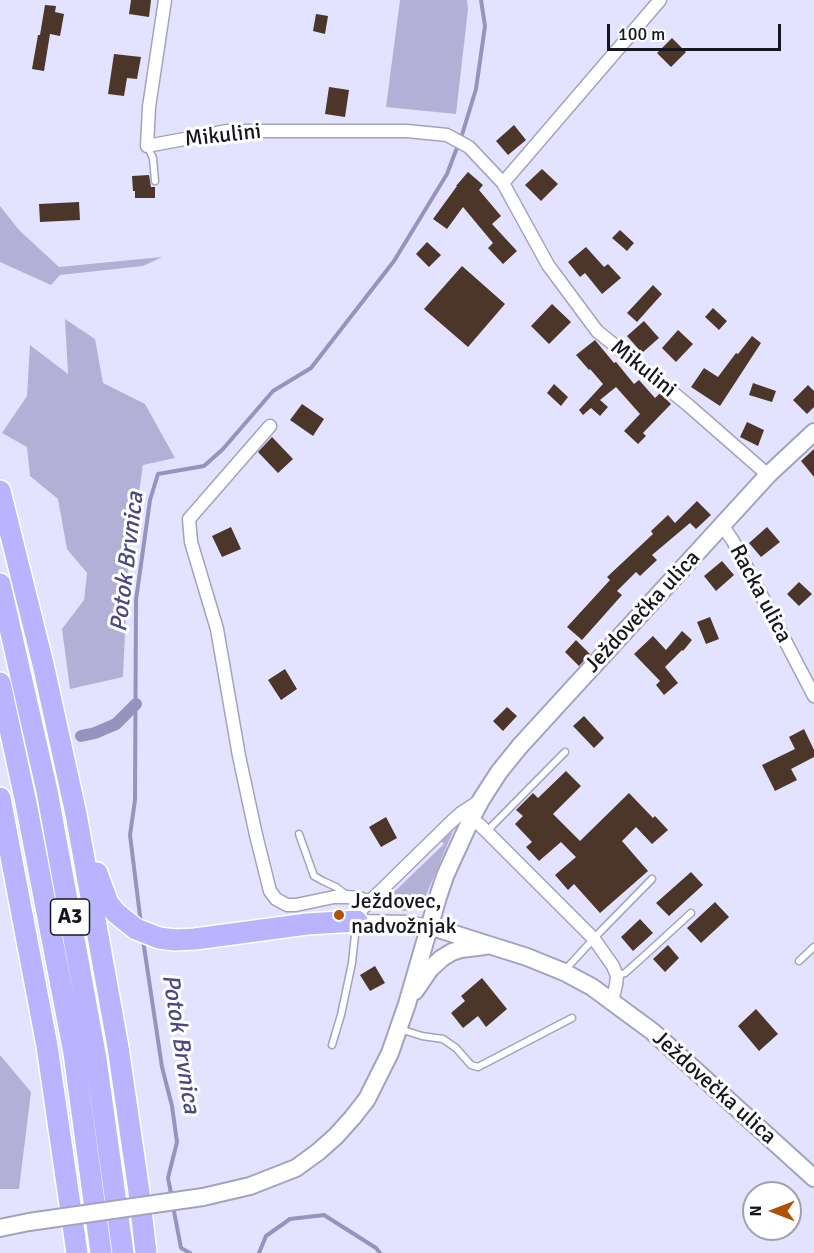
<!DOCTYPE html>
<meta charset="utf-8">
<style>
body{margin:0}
#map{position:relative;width:814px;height:1253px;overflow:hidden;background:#e4e3ff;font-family:Signika,sans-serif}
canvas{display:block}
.north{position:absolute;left:742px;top:1181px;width:60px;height:60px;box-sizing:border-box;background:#fff;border:2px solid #a2a2a5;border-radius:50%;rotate:270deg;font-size:16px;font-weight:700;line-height:24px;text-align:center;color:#16161f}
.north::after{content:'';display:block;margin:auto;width:21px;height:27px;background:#b05104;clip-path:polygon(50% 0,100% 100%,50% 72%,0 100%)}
.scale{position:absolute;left:607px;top:24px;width:174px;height:27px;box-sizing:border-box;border:3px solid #16161f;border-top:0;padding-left:8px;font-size:18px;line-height:21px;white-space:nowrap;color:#16161f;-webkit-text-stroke:4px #fff;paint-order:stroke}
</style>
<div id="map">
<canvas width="814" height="1253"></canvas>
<div class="north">N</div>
<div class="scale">100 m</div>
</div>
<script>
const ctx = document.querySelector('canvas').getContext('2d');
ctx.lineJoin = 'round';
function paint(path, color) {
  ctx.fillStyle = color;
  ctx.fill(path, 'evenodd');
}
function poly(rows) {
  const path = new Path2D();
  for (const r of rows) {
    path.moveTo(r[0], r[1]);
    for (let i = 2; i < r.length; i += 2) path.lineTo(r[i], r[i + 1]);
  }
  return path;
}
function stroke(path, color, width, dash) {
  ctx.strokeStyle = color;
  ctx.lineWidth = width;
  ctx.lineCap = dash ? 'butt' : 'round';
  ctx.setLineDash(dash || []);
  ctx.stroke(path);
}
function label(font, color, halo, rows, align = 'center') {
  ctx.font = font + ' Signika,sans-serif';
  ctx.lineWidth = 6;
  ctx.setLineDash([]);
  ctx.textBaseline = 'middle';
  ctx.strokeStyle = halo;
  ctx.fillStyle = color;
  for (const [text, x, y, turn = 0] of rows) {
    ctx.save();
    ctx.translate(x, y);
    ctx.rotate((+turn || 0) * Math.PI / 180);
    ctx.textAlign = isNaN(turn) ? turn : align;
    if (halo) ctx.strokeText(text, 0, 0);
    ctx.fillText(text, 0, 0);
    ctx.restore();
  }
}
paint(poly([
 [400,0,467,0,468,9,456,114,386,107],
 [0,206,19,230,59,267,162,257,143,266,60,275,51,285,0,262],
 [65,319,95,339,103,383,145,404,175,458,143,465,128,568,123,677,70,689,62,629,84,600,87,573,67,549,58,499,30,476,27,447,2,433,27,396,30,345,68,374],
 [453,831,425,898,421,904,407,911,399,911,390,904,387,897,389,892,393,893,444,844,441,841],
 [0,1055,31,1092,19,1189,0,1189]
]), '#b2b0d6');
stroke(poly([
 [461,138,476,89,485,26,481,0],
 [141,924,130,835,135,800,136,600,150,500,158,474,204,466,223,449,273,391,311,368,394,261,447,174,458,145],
 [143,940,162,1067,172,1106,177,1142,168,1178,172,1198],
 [173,1206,181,1248,190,1253],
 [259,1253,266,1236,290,1219,324,1215,376,1248,380,1253]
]), '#9693bf', 4);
stroke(poly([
 [81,736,95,733,116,724,136,704]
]), '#9693bf', 12);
paint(poly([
 [131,0,151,0,149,17,129,14],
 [45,5,56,6,55,12,64,14,60,36,50,34,44,71,32,69,38,35,40,35],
 [316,14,328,16,325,34,313,31],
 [672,38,686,52,671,67,657,53],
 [114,54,141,57,137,79,127,78,124,96,108,94],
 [329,87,349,90,345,117,325,114],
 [514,125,526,140,508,155,496,141],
 [542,169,558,184,541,201,525,185],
 [468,172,483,185,479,190,501,216,492,224,517,251,503,264,488,248,493,243,463,207,447,229,433,219,457,186,456,186],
 [149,175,151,187,155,187,155,198,135,198,135,191,133,191,132,176],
 [79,202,80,220,40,222,39,204],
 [620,230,634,243,627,251,612,238],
 [427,242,441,255,429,267,416,254],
 [586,247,604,267,608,264,621,278,602,294,585,273,580,277,568,262],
 [462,266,505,304,468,347,424,309],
 [653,285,662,294,637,322,627,313],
 [552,304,571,322,549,344,531,326],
 [713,308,727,321,719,330,705,317],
 [644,321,659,338,642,353,627,336],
 [678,330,693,344,676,362,662,348],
 [752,336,761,343,720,406,691,387,704,368,718,377,736,353,738,354],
 [595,340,614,363,616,362,634,384,639,380,655,398,660,393,671,404,643,433,646,436,638,444,624,431,640,414,616,387,600,400,608,407,600,416,591,408,583,415,579,410,603,384,590,369,589,370,576,355],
 [753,383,776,391,772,402,749,395],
 [554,384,568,397,561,406,547,393],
 [808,385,814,391,814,407,807,414,793,400],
 [302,404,324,419,313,436,290,420],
 [747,422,764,430,758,446,740,437],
 [272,437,293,459,278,473,258,452],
 [814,449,814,477,801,461],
 [697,501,711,515,696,529,690,523,652,555,657,560,640,576,636,572,617,591,622,595,582,640,567,627,610,580,607,577,653,534,651,531,668,515,675,523],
 [231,527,241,549,222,557,212,536],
 [767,527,780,542,761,557,749,543],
 [722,561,734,575,716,591,704,576],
 [799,582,812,594,799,606,787,594],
 [710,617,719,639,706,644,697,622],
 [682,631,692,640,683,651,682,650,665,667,678,683,664,695,656,685,660,681,634,654,653,636,666,650],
 [576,640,590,654,579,666,565,652],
 [285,669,297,689,281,700,268,680],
 [507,707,517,716,503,731,493,721],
 [584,716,604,738,594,748,573,726],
 [804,729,814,750,814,757,791,769,797,780,775,791,762,765,795,749,789,737],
 [566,771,581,786,553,814,580,841,629,793,653,818,655,816,668,830,652,844,636,827,622,841,648,871,600,913,574,884,568,890,555,875,576,857,561,842,539,861,526,847,532,842,515,824,523,816,516,810,533,793,538,798],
 [386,817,397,838,381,847,369,827],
 [691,872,703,885,669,916,656,903],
 [715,902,729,917,701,943,687,928],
 [640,919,653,933,633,951,621,937],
 [668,945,679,958,665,972,653,959],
 [375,966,385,983,370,991,360,975],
 [482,978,507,1009,486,1027,478,1016,463,1028,451,1013,465,1001,461,996],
 [756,1009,778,1034,759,1051,738,1026]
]), '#4c362a');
const lane = poly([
 [147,146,153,158,155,181],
 [487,831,565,752],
 [299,834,314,876,323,881,336,887,344,893,346,896],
 [799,961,814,947],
 [564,971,600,932,652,879],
 [617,976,625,973,643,957,691,913],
 [400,1029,422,1036,443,1039,456,1048,471,1065,478,1067,572,1018],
 [332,1045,341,1015,352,963,356,925]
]);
const street = poly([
 [165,0,149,107,147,146,227,131,407,131,447,135,469,147,503,183,548,265,597,331,688,405,768,475],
 [503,183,660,0],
 [270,426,189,519,191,542,217,629,239,756,256,835,270,891,276,899,287,905,296,905,334,897,346,897,359,898,370,902],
 [722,525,733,541,814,696],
 [471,819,480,825,594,939,613,966,617,976,616,985,612,1001],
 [429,926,408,922,357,921,361,910,450,823,461,813,481,800]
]);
const secondary = poly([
 [429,926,527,957,564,972,592,987,653,1032,814,1178],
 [415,991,430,969,442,958,452,952,461,949,485,946],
 [203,1197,250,1186,296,1168,318,1152,336,1136,353,1117,367,1099,390,1053,407,1004,438,897,445,876,471,819,481,800,499,772,520,746,768,475,814,432],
 [0,1228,29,1222]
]);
const highway = poly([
 [0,491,43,664,76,814,118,1047,139,1192,146,1253],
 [0,584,47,791,96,1059,123,1253],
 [0,683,26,803,74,1053,101,1253],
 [0,798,47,1046,77,1253],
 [97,873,108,903,116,913,136,929,159,938,175,940,195,939,307,924,357,921]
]);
stroke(lane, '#a4a2bc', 9);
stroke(street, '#a4a2bc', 15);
stroke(secondary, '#a4a2bc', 20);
stroke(highway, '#fff', 24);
stroke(lane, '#fff', 6);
stroke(street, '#fff', 12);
stroke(secondary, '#fff', 16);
stroke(highway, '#bab4fe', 21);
const secondaryBridge = poly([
 [29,1222,203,1197]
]);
stroke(secondaryBridge, '#a4a2bc', 20, []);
stroke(secondaryBridge, '#fff', 16);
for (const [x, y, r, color] of [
 [339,915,6,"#b05104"]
]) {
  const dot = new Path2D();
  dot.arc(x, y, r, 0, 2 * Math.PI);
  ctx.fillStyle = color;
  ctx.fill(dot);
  stroke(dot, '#fff', 2);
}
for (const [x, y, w] of [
 [70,917,39]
]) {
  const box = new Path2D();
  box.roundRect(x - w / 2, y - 18, w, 36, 4.5);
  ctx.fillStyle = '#fff';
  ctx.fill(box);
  stroke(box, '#16161f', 1.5);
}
label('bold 21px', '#16161f', null, [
 ["A3",70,917]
]);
label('22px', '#16161f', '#fff', [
 ["Mikulini",223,136,-6],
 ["Mikulini",643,369,39],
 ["Racka ulica",760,594,62],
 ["Ježdovečka ulica",643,612,-47],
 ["Ježdovečka ulica",714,1088,42]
]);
label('22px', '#16161f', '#fff', [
 ["Ježdovec,",351,902],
 ["nadvožnjak",351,927]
], 'left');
label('italic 24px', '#4e4681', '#fff', [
 ["Potok Brvnica",128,562,-83],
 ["Potok Brvnica",180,1044,81]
]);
</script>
